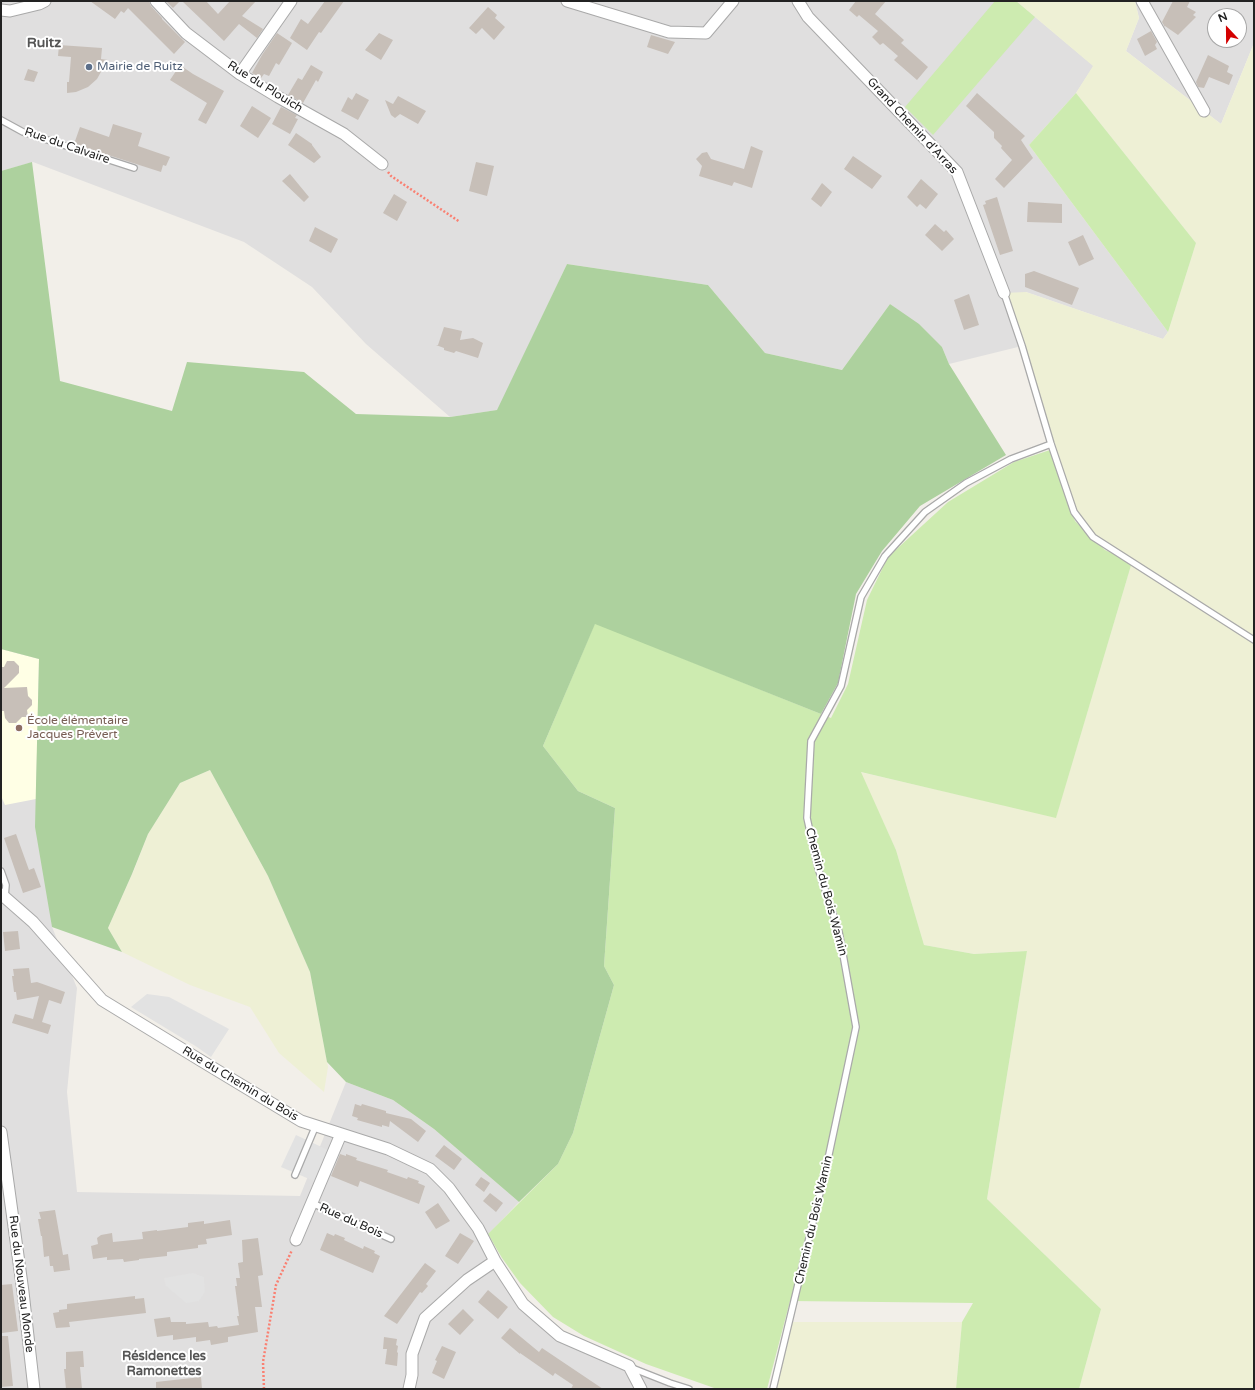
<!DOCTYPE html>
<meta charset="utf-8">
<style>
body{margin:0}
#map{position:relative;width:1255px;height:1390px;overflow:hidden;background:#f2efe9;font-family:"Varela Round",sans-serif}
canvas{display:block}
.frame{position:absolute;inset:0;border:2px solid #222;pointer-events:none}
.north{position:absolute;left:1207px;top:8px;width:40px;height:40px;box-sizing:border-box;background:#fff;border:1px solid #a7a7a7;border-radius:50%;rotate:338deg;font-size:11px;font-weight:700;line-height:16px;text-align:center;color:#222}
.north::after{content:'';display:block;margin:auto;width:14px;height:18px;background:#d40000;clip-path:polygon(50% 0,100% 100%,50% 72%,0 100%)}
</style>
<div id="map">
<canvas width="1255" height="1390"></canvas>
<div class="frame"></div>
<div class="north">N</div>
</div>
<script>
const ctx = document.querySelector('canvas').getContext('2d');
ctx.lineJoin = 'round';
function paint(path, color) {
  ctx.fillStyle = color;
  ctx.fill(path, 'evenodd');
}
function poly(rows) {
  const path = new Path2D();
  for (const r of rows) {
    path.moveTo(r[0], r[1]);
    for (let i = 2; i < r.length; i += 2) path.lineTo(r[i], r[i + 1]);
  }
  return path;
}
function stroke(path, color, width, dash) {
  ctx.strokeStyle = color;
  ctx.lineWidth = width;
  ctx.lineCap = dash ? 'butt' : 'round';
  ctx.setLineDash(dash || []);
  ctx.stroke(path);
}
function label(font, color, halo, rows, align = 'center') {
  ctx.font = font + ' "Varela Round",sans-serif';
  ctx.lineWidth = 4;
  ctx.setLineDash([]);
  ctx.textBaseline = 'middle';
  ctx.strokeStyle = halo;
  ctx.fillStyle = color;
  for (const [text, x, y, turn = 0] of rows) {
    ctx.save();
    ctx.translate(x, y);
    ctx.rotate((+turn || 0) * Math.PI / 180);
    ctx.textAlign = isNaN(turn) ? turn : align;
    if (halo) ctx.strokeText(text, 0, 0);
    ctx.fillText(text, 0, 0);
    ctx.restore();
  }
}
paint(poly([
 [1,1,1016,1,1094,66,1076,93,1029,145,1168,332,1163,339,1026,292,1022,346,949,364,942,347,890,304,842,370,765,353,708,285,567,264,498,410,450,417,366,344,312,287,244,242,33,162,1,171],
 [1135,1,1254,1,1254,43,1221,124,1126,51,1139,18],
 [1215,16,1239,16,1239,40,1215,40],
 [1,649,39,659,38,734,52,927,77,988,67,1092,77,1192,300,1196,346,1082,393,1100,434,1129,519,1202,484,1239,523,1304,560,1336,689,1389,1,1389]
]), '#e0dfdf');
paint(poly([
 [1,649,39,659,36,799,5,805,1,796]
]), '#ffffe5');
paint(poly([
 [1016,1,1135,1,1139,18,1126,51,1221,124,1254,43,1254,1389,1079,1389,1101,1309,987,1199,1027,951,974,954,924,945,896,850,860,772,1056,817,1132,562,1093,537,1074,512,1004,293,1026,292,1163,339,1168,332,1196,243,1076,93,1093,66],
 [210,770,268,876,310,972,328,1067,324,1092,279,1053,250,1007,190,985,122,952,108,928,134,870,148,834,180,783],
 [789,1322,962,1322,956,1389,773,1389]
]), '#eef0d5');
paint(poly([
 [995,1,1016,1,1035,17,933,135,905,107],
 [1076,93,1196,243,1168,332,1029,145],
 [1050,450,1075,521,1105,550,1132,562,1056,818,861,772,896,850,924,945,974,954,1027,951,987,1199,1101,1309,1079,1389,956,1389,962,1322,973,1303,790,1301,767,1389,717,1389,646,1364,584,1336,553,1317,520,1283,502,1258,488,1234,558,1164,573,1133,614,985,604,966,615,808,578,791,543,746,595,623,831,718,848,684,867,600,888,557,948,502,1014,462]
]), '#cdebb0');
paint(poly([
 [32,162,60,381,172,411,187,362,304,372,356,414,450,417,497,410,567,264,708,285,765,353,842,370,890,304,919,324,942,347,949,364,1006,455,920,506,882,551,856,594,838,683,821,714,595,624,543,746,578,791,615,808,604,966,614,985,573,1133,558,1164,519,1202,434,1129,393,1100,346,1082,327,1062,310,972,268,876,210,770,180,783,148,834,132,874,108,928,122,952,52,927,35,827,39,659,1,649,1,171]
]), '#add19e');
paint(poly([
 [147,994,169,997,229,1029,211,1057,197,1047,131,1007],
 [296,1135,328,1150,314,1181,281,1167],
 [193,1273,204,1277,205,1292,199,1301,186,1303,166,1286,164,1278]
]), '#e2e2e2');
paint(poly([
 [90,1,149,1,151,6,162,18,162,19,185,42,174,54,128,8,124,13,121,11,115,19],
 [166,1,180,1,173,8],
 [182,1,206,1,218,14,230,1,256,1,242,16,263,29,257,38,239,24,224,41],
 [325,1,344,1,321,33,319,32,307,50,290,38,301,19,308,24],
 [856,1,886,1,875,14,904,40,901,43,928,67,917,80,894,60,898,56,883,43,880,45,872,37,878,31,859,15,857,17,849,10],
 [1173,1,1190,1,1187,7,1196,12,1193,15,1196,17,1178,35,1165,26,1165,27,1162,22],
 [488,7,497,15,495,18,505,27,494,40,482,28,476,34,469,28],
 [1151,31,1157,42,1155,45,1157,49,1145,56,1137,39],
 [277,33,292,43,279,65,276,63,269,76,264,74,261,78,252,73,262,55],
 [379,33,393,40,381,60,365,50],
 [651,35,675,42,668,54,647,47],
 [59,45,102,48,101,59,108,60,108,70,102,70,97,79,88,87,76,92,67,93,67,82,69,82,71,57,58,56],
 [1208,55,1229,66,1227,72,1233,75,1229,85,1209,77,1204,88,1198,87,1196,82],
 [180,65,193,74,224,91,206,124,198,120,207,103,170,80],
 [311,65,323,72,318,82,316,80,303,103,288,95,298,78,302,80],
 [28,69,38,72,34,82,24,80],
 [356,93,369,100,358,120,341,111,348,97,352,100],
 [977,93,1025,136,1021,140,1033,158,1004,188,995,179,1012,160,1001,148,1002,146,994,138,994,132,966,106],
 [398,96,426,111,418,124,400,114,395,118,391,115,385,100,393,104],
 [252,106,271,118,258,138,240,126],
 [281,107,297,115,295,118,298,119,290,134,272,124],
 [113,124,142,133,138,146,170,157,166,166,163,165,161,172,74,144,80,127,109,137],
 [296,133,312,144,312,145,321,157,314,163,288,145],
 [751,146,763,151,752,188,734,182,732,186,699,176,702,166,696,159,702,153,707,152,711,159,744,169],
 [853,156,882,176,872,189,844,169],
 [476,162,494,166,487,196,469,191],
 [290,174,309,197,304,202,282,181],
 [921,179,938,194,926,209,920,204,917,207,907,197],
 [822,183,832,192,821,207,811,199],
 [394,194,407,202,397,221,383,213],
 [997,197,1013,251,1000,255,983,205,986,204,985,201],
 [1028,202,1062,204,1062,223,1027,222],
 [935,224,944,232,946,230,954,239,942,251,925,235],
 [315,227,338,239,331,253,309,241],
 [1083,235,1094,259,1079,266,1068,242],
 [1034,271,1079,288,1072,305,1025,287,1025,274],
 [969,294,979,325,964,330,954,300],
 [444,327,462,331,460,340,473,338,483,343,478,358,456,351,454,353,444,350,444,348,436,345,438,345],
 [7,661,14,661,19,666,19,673,4,688,27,687,28,696,32,700,32,705,27,710,28,717,22,717,16,723,9,723,5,718,4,711,1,711,1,667,4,667],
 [16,834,29,870,34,868,41,887,23,893,4,838],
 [18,931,20,949,5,951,3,932],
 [29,968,31,983,37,982,65,992,61,1004,49,1000,42,1022,51,1025,48,1034,12,1023,15,1014,33,1019,39,996,17,1000,16,992,14,992,12,976,14,976,13,969],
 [355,1104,361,1106,362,1104,386,1111,386,1113,411,1119,426,1131,418,1142,390,1121,389,1127,382,1125,382,1127,357,1120,358,1118,352,1116],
 [444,1145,462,1159,454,1170,435,1156],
 [340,1154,346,1156,346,1154,357,1158,356,1160,388,1170,387,1172,407,1179,408,1177,419,1181,418,1183,425,1186,419,1204,360,1181,358,1187,331,1176],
 [481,1177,490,1183,484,1192,475,1185],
 [490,1193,503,1203,496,1212,483,1201],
 [438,1203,450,1221,436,1229,425,1212],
 [55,1210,63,1255,68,1254,70,1270,54,1272,53,1266,50,1266,49,1256,44,1257,42,1236,41,1236,38,1219,41,1219,39,1212],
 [230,1220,232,1235,206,1239,207,1244,198,1245,198,1248,167,1252,167,1256,139,1259,139,1260,124,1262,123,1259,107,1260,107,1257,93,1259,91,1246,98,1244,97,1238,101,1235,112,1233,113,1242,143,1239,142,1232,157,1230,157,1231,188,1227,188,1223,204,1221,204,1224],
 [327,1233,334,1236,335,1234,345,1238,344,1240,363,1249,364,1246,375,1251,374,1253,380,1256,373,1273,320,1250],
 [460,1233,474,1241,458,1264,445,1256],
 [258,1238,263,1275,258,1276,262,1307,255,1307,258,1332,228,1337,228,1342,211,1345,210,1340,196,1342,196,1337,173,1340,173,1335,157,1337,154,1319,170,1317,171,1322,186,1322,186,1324,208,1322,209,1327,217,1326,218,1328,239,1325,237,1316,239,1316,235,1286,237,1286,236,1278,240,1278,238,1263,243,1262,242,1240],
 [425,1263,436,1271,426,1284,428,1286,422,1293,420,1292,397,1324,384,1316],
 [12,1284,18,1331,2,1333,1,1285],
 [488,1290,508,1307,498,1319,478,1302],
 [135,1296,135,1299,144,1298,146,1313,69,1322,70,1327,56,1328,53,1313,59,1312,59,1310,67,1309,67,1304],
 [463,1309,474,1320,460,1335,448,1324],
 [510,1328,539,1352,542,1348,603,1389,571,1389,573,1385,555,1373,553,1376,520,1353,520,1354,501,1338],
 [1,1336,8,1336,13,1386,1,1387],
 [384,1337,397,1339,396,1345,398,1346,397,1352,398,1353,397,1366,385,1364,387,1349,383,1349],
 [442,1346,456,1352,444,1379,432,1373,437,1361,435,1360],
 [83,1351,84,1367,80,1367,82,1389,66,1389,64,1369,66,1369,66,1352],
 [201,1377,202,1389,156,1389,156,1382]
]), '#c7bfb8');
const lane = poly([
 [1,120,23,132,134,168],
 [1004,293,1022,346,1051,444,1074,512,1093,537,1254,640],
 [1,871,6,885,5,897],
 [295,1175,316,1125],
 [312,1203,391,1239],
 [632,1368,670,1383,689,1389],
 [773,1389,828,1159,856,1027,839,932,818,868,807,818,811,741,841,686,861,597,885,556,925,512,966,483,1011,459,1051,444]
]);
const street = poly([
 [156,1,186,33,240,74,278,97,344,134,382,164],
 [567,1,669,32,706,33,733,1],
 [798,1,808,17,957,172,1004,293],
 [1142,1,1204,111],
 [1,10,10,11,39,4,45,1],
 [240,74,291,1],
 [1,894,33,922,102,1000,200,1060,301,1121,388,1149,430,1169,449,1188,478,1228,495,1261,523,1304,560,1336,629,1366,641,1389],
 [1,1132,23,1292,34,1389],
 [296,1240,341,1134],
 [409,1389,412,1375,412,1354,425,1318,467,1280,495,1261]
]);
stroke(lane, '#a9a9a9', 8);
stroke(street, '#a9a9a9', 13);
stroke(poly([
 [388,172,391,176,460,222],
 [264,1389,263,1362,276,1285,292,1250]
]), '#fa8072', 2.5, [2, 2]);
stroke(lane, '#fff', 5.5);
stroke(street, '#fff', 11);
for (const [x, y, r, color] of [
 [89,67,4,"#5c6f8a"],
 [19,728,4,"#8d6e63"]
]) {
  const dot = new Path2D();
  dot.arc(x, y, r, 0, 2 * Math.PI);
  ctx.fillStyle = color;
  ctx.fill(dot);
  stroke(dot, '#fff', 1.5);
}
label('12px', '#4e5e75', '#fff', [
 ["Mairie de Ruitz",97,67]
], 'left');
label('12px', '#222', '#fff', [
 ["Rue du Plouich",265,87,32],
 ["Grand Chemin d'Arras",912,126,47],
 ["Rue du Calvaire",67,146,19],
 ["Chemin du Bois Wamin",826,892,75],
 ["Rue du Chemin du Bois",240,1084,31],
 ["Chemin du Bois Wamin",814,1220,-77],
 ["Rue du Bois",351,1221,24],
 ["Rue du Nouveau Monde",21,1284,83]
]);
label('12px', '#785e54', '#fff', [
 ["École élémentaire",27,721],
 ["Jacques Prévert",27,735]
], 'left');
label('bold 13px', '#555', '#fff', [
 ["Résidence les",164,1357],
 ["Ramonettes",164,1372]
]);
label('bold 14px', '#555', '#fff', [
 ["Ruitz",44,43]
]);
</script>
